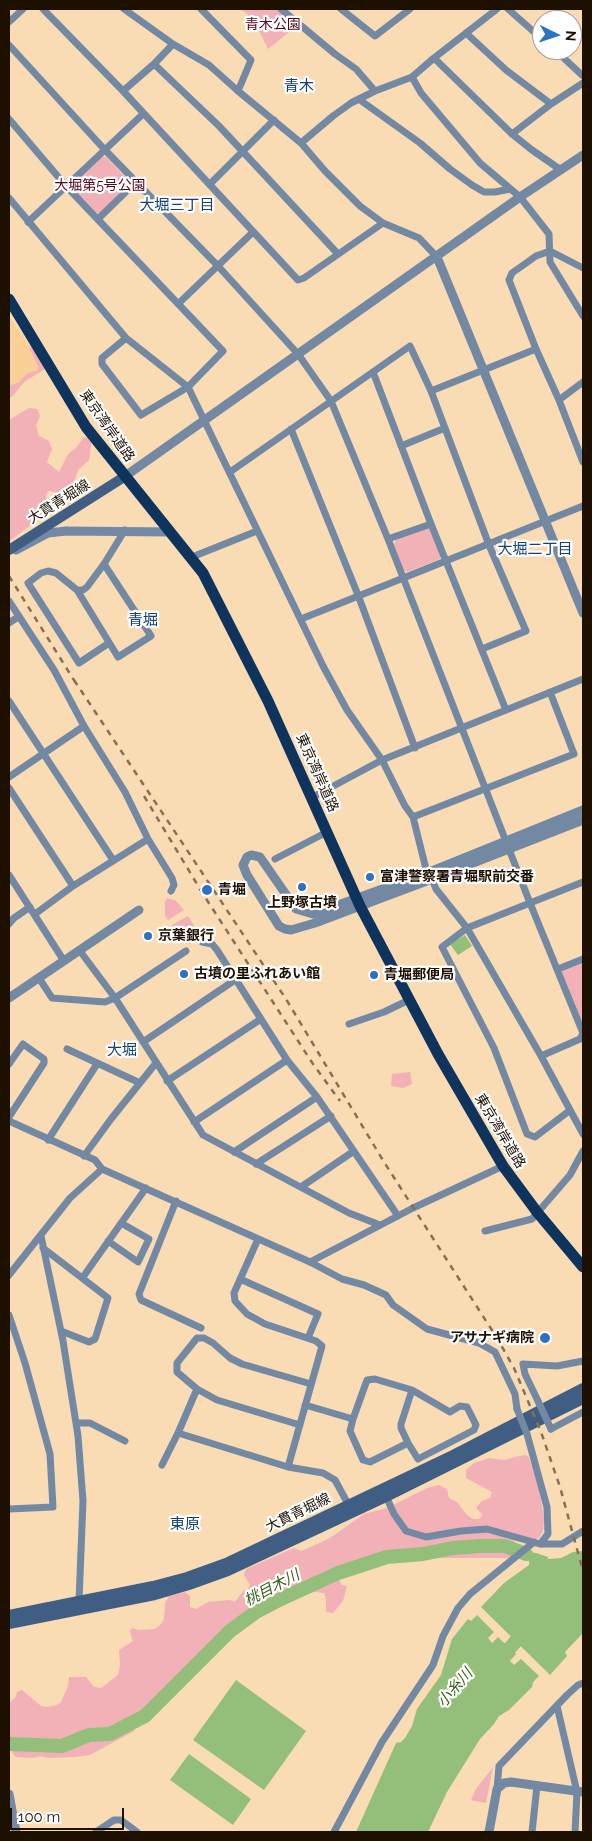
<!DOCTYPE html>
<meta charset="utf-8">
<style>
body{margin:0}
#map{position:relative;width:592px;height:1841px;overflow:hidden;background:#f9dbb4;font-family:Raleway,sans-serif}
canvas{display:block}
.frame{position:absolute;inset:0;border:10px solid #1d1000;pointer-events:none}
.north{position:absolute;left:532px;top:10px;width:50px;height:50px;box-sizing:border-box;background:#fff;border:1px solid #a59f99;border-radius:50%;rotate:94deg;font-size:14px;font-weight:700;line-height:20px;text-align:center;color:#1d1000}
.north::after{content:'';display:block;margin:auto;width:18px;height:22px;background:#2b72c3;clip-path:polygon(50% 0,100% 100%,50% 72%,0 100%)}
.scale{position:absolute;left:10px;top:1808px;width:114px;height:22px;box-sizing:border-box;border:2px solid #1d1000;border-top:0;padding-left:6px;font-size:15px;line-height:18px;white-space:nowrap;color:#1d1000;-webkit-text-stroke:4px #fff;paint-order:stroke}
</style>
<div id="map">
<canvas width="592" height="1841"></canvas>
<div class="frame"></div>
<div class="north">N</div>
<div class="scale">100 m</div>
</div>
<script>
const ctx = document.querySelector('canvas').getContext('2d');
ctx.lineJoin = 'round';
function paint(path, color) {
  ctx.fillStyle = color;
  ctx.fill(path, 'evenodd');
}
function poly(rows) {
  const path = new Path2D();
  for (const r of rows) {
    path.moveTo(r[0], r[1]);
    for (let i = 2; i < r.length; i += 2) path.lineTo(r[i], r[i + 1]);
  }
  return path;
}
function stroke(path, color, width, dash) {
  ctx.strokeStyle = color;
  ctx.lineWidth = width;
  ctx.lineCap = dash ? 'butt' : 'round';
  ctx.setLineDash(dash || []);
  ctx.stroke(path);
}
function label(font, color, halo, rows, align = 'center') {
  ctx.font = font + ' Raleway,"Noto Sans JP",sans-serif';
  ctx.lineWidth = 4.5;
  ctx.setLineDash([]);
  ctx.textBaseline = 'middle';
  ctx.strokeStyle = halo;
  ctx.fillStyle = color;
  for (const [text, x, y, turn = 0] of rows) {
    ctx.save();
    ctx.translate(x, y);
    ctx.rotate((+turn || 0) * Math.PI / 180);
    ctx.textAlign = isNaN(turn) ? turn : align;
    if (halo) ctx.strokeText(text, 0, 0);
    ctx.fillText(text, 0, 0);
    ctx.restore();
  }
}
paint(poly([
 [9,316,43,366,9,387]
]), '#fad097');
paint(poly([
 [241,9,279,9,298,25,268,49,253,19],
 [102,157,106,157,128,180,129,184,100,213,97,213,72,187,73,183],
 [31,344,48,367,24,382,13,396,9,398,9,386,19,382,26,374,38,370,38,366,30,350],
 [29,408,37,409,40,416,36,425,39,436,49,441,52,449,47,462,59,472,68,454,76,448,84,437,92,439,89,460,78,470,69,499,56,492,48,491,46,496,45,508,41,518,9,541,9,420],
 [428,528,431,529,441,555,440,559,407,572,403,570,394,544,396,540],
 [167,898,175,900,184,910,168,920,165,916,165,902],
 [188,916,198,932,195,942,188,944,182,941,172,925],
 [583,962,583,1024,562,972,563,970],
 [410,1072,412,1084,403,1088,391,1086,392,1074],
 [524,1455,528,1456,534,1470,541,1499,544,1519,543,1531,538,1539,529,1538,513,1540,518,1546,510,1558,441,1558,390,1562,375,1566,347,1574,339,1580,342,1585,347,1586,343,1601,333,1613,326,1612,326,1599,324,1593,308,1591,289,1598,281,1596,262,1606,252,1614,248,1623,217,1649,200,1660,186,1673,162,1702,150,1709,135,1723,134,1731,90,1755,75,1757,47,1758,41,1756,33,1758,16,1757,13,1754,9,1737,9,1703,16,1697,17,1692,22,1690,41,1706,46,1707,57,1705,61,1702,68,1686,69,1677,86,1677,94,1687,101,1688,118,1675,120,1666,119,1650,133,1641,130,1632,132,1628,139,1630,155,1629,161,1624,164,1619,165,1603,169,1596,185,1592,190,1596,190,1607,196,1609,208,1602,230,1600,235,1602,243,1591,248,1589,250,1585,244,1575,246,1569,294,1548,301,1551,313,1546,330,1538,364,1514,387,1508,427,1488,439,1485,447,1489,449,1498,457,1502,467,1515,473,1519,479,1519,483,1515,476,1508,482,1501,490,1498,492,1492,466,1478,466,1470,474,1463,489,1458,504,1460],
 [493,1767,486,1803,471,1800,476,1789]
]), '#f2b1b6');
paint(poly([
 [465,935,472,946,458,955,450,944],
 [583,1551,583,1633,565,1652,567,1656,550,1675,481,1607,504,1583,529,1565,529,1561,521,1557,528,1552,536,1553,548,1557,548,1559,561,1558,573,1552],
 [477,1615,494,1632,488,1638,492,1643,498,1637,516,1654,510,1661,514,1665,521,1659,539,1676,533,1682,532,1687,509,1710,499,1716,494,1724,480,1739,447,1792,428,1832,356,1832,396,1743,401,1742,405,1738,412,1726,417,1709,441,1675,452,1639,468,1619,471,1621],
 [236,1680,306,1731,264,1790,193,1740],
 [189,1754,251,1799,233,1825,170,1780]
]), '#94bf7a');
stroke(poly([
 [499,1661,516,1641,529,1631],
 [9,1744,62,1746,89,1735,110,1734,145,1716,230,1631,256,1612,277,1601,338,1573,387,1557,423,1554,453,1548,480,1546,505,1546,526,1554]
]), '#94bf7a', 14);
stroke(poly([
 [43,9,123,91,298,280,304,278,383,223],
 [124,9,173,44,209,65,238,91,301,143,325,171,360,206,383,223,419,238,437,257],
 [201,9,251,60,238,91],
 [281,9,335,54,356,69,375,91],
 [341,9,375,36,410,9],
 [508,9,542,39],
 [9,22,23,9],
 [466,33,506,70,551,104],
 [9,45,105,150,218,266,298,354,331,401,388,539,530,903,583,1033,580,1039,541,1056],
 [555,50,583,76],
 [434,58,512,134,532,150,561,170],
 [154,64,219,126,338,254],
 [412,77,421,93,480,163,520,197,549,234,550,262,583,316],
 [123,91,154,64,173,44],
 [360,100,420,143,450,169,472,185,484,192,495,192,510,189],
 [9,119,66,186,223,351,188,387,141,415,102,364,102,358,126,338],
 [512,134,551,104,583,83],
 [301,143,333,116,351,103,375,91,412,77,434,58,497,9],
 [210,184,274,120],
 [9,198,126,338,188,387,323,666,347,710,382,760,405,806,413,817,427,873],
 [98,219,136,182],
 [28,222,143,114],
 [583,268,550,251,536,256,512,273,509,280,536,349,559,400,583,462],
 [178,304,253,232],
 [373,372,431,524,506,710],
 [431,391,536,349],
 [559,400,583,382],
 [291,429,358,595,415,748],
 [401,446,445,428],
 [230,472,410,346,431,391,489,545,526,631,482,649],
 [388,539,431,524],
 [192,557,257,531],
 [77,590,118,657,151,636,104,564],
 [9,601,54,670,84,726,125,792,148,839,172,878,174,885,171,891],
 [301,619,583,506],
 [9,623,18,617],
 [109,643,79,663,28,583,41,573,48,571,56,573,77,590,83,590,87,587,104,564,125,530],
 [9,701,113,860],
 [9,777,84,726],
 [9,788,73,886],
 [311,798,382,760,583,679],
 [413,817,574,754,550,692],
 [275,859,327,832],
 [9,875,64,961],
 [432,879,436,889,467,928,541,1056,583,1134],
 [35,914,73,886,148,839],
 [9,924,14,918,30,907],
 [202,942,212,944,217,950,287,1060,317,1097,398,1216],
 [80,951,115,998,203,1135,349,1213,380,1225],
 [558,969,583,959],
 [39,978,52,998,105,1002,115,998,186,951],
 [349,1024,384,1012,409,1000],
 [143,1042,235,980],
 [67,1049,140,1083],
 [9,1064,23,1044,44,1059,44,1063,9,1117],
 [167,1081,261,1019],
 [569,1111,535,1137,527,1134,494,1048,442,947,467,928,583,882],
 [9,1121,95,1160,102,1169,310,1262,342,1279,364,1285,386,1295,393,1305,427,1329,479,1343,495,1352,515,1394,517,1409],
 [194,1122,287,1060],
 [48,1140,97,1064],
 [234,1152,317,1097],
 [84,1156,111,1119,156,1063],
 [256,1164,331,1116],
 [301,1187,354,1151],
 [176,1201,139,1294,141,1300,201,1328],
 [485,1231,532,1219,570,1175,583,1151],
 [41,1236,63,1341,78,1436,83,1501,79,1601],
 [258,1239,234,1293,235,1301,247,1314,265,1324,316,1341,322,1346,288,1467],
 [108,1241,138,1262,149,1239,121,1223],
 [43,1248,108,1298,95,1339,89,1342,61,1331],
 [310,1262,413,1208,503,1166],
 [9,1275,70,1198,102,1169],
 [83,1277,146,1188],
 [240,1279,318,1314,308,1338],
 [9,1315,25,1363,50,1454,53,1507,9,1509],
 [197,1389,178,1433,288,1467,323,1473,335,1480,348,1504],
 [538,1401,525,1374,523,1364,557,1366,583,1361],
 [305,1405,353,1419,350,1431,363,1460,370,1462,408,1443,401,1428,401,1424,412,1390],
 [353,1419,367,1380,375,1379,412,1390,450,1412,460,1406,467,1407,476,1425,474,1430,418,1459,408,1443],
 [76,1423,90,1423,125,1441],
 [300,1425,217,1400,197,1389,177,1372,177,1363,197,1338,204,1338,213,1343,230,1358,242,1364,311,1384],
 [551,1429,583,1412],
 [527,1434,547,1507,548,1534,540,1544],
 [162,1465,178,1433],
 [385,1494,394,1514,406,1531,426,1537,461,1531,487,1529,540,1544,562,1544,583,1531],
 [557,1706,577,1792,575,1832],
 [497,1789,499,1766,567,1695,578,1685,583,1683],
 [96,1832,114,1820,121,1820,137,1832],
 [334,1832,382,1742,433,1665,443,1636,458,1608,470,1594,534,1542],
 [532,1832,537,1786]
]), '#7389a3', 7);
stroke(poly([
 [437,257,583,613],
 [124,477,520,197,583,155],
 [16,550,48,533,66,531,171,532],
 [583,810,427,873,313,914,296,909,260,857,251,855,247,857,243,865,247,875,279,926,285,929,291,930,315,923,432,879,583,820],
 [9,998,139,910],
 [9,1794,16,1832],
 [489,1832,497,1789,504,1783,511,1782,583,1792]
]), '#7389a3', 9);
stroke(poly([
 [9,550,124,477],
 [9,1615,153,1586,187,1577,226,1563,453,1455,583,1388],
 [9,1624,155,1595,189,1585,228,1571,386,1497,583,1399]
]), '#405e84', 10);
stroke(poly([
 [9,299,86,427,203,573,268,701,360,906,438,1054,503,1166,537,1212,583,1267]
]), '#0e345e', 11);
stroke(poly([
 [9,576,77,685],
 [74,680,286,999,384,1162,497,1338,514,1368,541,1432,560,1487,583,1571],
 [144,796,203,894,313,1064,340,1101]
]), '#867156', 2.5, [6, 6]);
stroke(poly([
 [538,1401,551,1429],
 [517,1409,527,1434]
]), '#7389a3', 7);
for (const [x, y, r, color] of [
 [370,877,5,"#2b72c3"],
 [302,887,5,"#2b72c3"],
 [207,890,6,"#2b72c3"],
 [148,936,5,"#2b72c3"],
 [184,974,5,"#2b72c3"],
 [374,975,5,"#2b72c3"],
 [545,1338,6,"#2b72c3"]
]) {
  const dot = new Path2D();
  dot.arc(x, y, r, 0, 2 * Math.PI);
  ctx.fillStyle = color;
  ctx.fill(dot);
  stroke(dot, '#fff', 2);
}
label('14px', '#54051a', '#fff', [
 ["青木公園",273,25],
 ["大堀第5号公園",100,186]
]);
label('14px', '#1d1000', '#fff', [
 ["東京湾岸道路",107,426,55],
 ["大貫青堀線",59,502,-32],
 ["東京湾岸道路",317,773,66],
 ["東京湾岸道路",500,1131,59],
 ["大貫青堀線",298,1513,-26]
]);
label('bold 14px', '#1d1000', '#fff', [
 ["富津警察署青堀駅前交番",380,877],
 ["青堀",218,890],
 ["上野塚古墳",302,903,"center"],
 ["京葉銀行",158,936],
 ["古墳の里ふれあい館",194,974],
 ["青堀郵便局",384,975],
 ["アサナギ病院",534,1338,"right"]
], 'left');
label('15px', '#154275', '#fff', [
 ["青木",299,86],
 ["大堀三丁目",177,205],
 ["大堀二丁目",535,549],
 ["青堀",143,620],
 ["大堀",122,1050],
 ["東原",185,1524]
]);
label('italic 15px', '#375e18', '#fff', [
 ["桃目木川",272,1588,-28],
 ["小糸川",455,1688,-49]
]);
</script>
